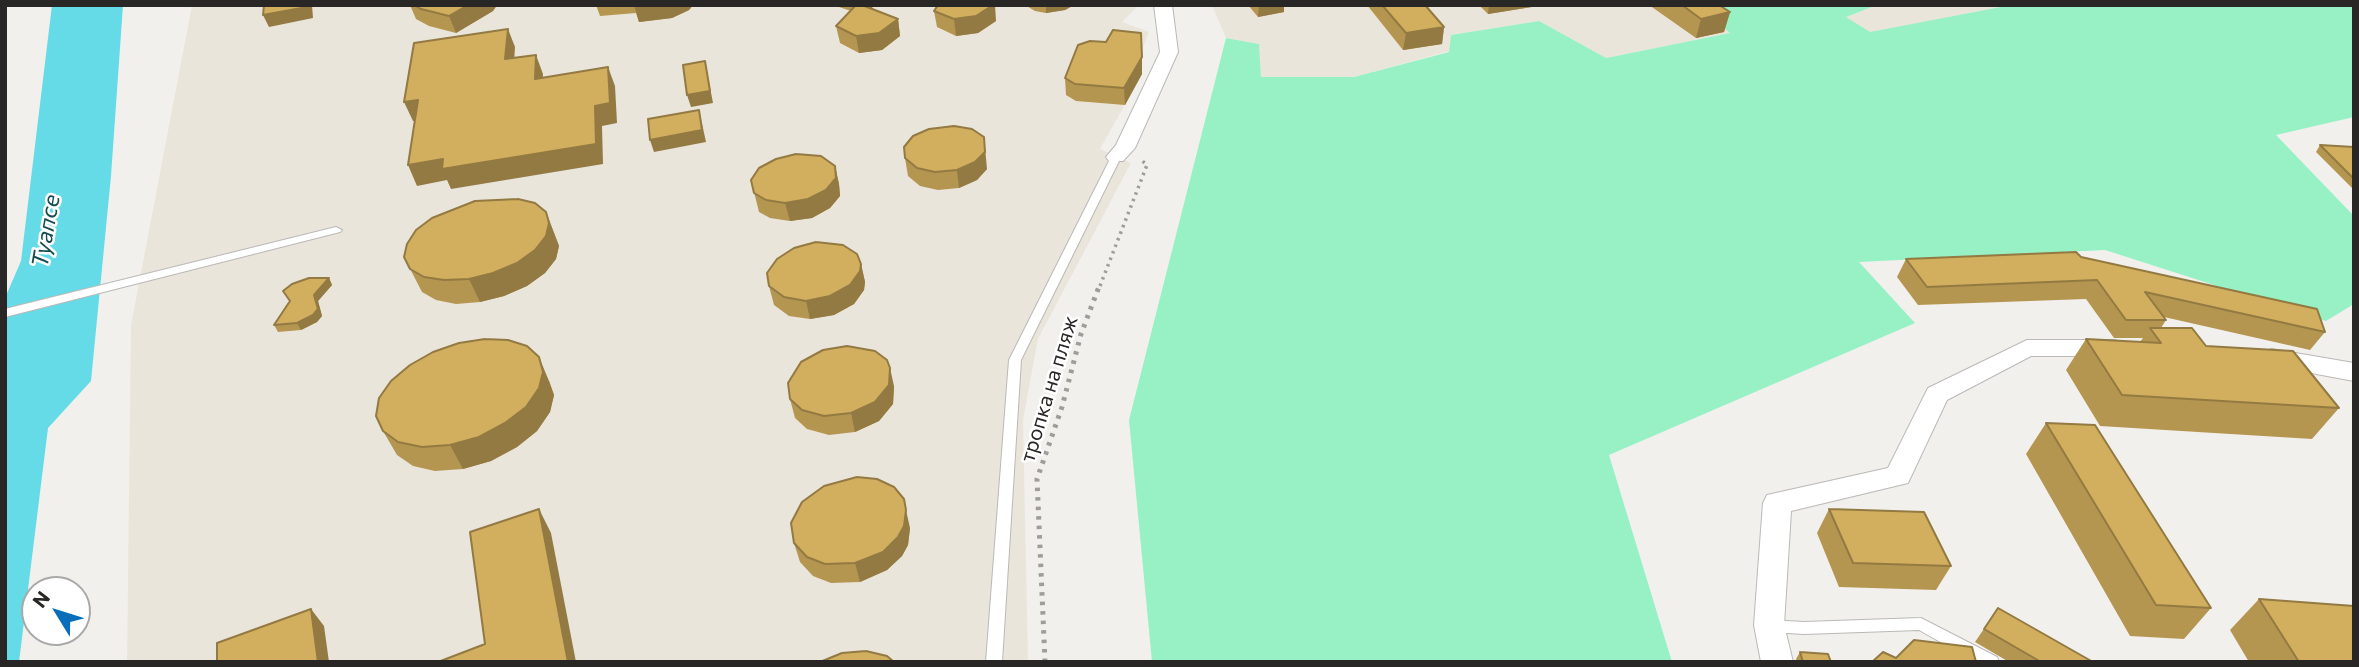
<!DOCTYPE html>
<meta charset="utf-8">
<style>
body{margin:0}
#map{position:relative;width:2359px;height:667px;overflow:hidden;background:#f2f0ed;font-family:Commissioner,sans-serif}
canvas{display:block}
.frame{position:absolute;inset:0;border:7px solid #282726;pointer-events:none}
.north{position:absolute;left:21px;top:576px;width:70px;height:70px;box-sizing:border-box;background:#fff;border:2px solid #a9a9a8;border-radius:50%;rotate:308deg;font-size:19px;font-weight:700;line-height:28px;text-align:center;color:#282726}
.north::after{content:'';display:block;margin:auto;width:24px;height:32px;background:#096eba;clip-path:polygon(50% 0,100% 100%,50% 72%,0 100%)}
</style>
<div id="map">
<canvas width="2359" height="667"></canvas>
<div class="frame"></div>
<div class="north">N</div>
</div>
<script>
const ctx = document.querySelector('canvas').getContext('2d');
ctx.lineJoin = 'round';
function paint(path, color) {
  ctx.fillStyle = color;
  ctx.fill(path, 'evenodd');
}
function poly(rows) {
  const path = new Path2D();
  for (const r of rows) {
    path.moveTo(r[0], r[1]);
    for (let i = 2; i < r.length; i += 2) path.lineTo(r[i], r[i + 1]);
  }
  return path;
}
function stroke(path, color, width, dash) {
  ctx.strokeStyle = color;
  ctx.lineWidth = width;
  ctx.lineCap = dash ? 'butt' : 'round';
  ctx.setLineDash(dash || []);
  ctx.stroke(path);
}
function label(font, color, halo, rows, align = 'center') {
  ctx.font = font + ' Commissioner,sans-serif';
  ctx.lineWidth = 5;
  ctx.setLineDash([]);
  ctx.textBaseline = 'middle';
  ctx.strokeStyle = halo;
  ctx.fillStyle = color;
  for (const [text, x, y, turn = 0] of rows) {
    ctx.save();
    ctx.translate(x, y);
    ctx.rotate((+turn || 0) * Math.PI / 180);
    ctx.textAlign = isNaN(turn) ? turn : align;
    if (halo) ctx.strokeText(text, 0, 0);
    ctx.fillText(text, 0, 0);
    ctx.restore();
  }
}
paint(poly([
 [192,5,1139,5,1122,22,1149,32,1142,50,1142,74,1100,149,1131,163,1038,339,1023,420,1028,662,127,662,131,325],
 [1212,5,1696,5,1731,33,1605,58,1539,21,1451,35,1449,51,1354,77,1261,77,1259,44,1226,38],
 [1877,5,2011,5,1869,33,1845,17]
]), '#eae5db');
paint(poly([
 [1696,5,1877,5,1846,17,1870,32,2011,5,2354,5,2354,117,2276,135,2354,216,2354,304,2326,321,2105,250,1859,262,1915,323,1609,455,1672,662,1152,662,1129,420,1226,38,1259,44,1261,77,1354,77,1449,52,1451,35,1539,21,1606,58,1730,33]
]), '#97f1c5');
paint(poly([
 [52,5,123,5,111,176,91,381,48,428,19,662,5,662,5,298,21,261]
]), '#64dbe6');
const service = poly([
 [1116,154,1121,157,1021,360,1002,662,986,662,1009,360,1111,157,1116,154],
 [336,227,342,230,340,232,5,317,5,309,336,227],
 [1921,618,1997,657,1999,662,1976,662,1919,630,1804,634,1770,632,1765,631,1762,626,1765,621,1770,620,1804,622,1921,618]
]);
const minor = poly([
 [1154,5,1172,5,1178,52,1135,148,1123,161,1109,161,1106,157,1116,145,1160,52,1154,5],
 [2027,340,2114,340,2123,342,2126,348,2123,354,2114,356,2031,356,1947,400,1908,483,1791,511,1784,625,1793,662,1761,662,1754,625,1763,503,1767,495,1888,468,1928,388,2027,340],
 [2272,349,2354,363,2354,381,2263,364,2259,358,2263,352,2272,349]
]);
stroke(service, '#bab9b6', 2);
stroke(minor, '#bab9b6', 2);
stroke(poly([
 [1100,286,1147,165,1140,159]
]), '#9e9d9a', 3.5, [2.5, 4.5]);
stroke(poly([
 [1045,662,1037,479,1062,407,1081,334,1100,284]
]), '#9e9d9a', 5, [3.5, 6]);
paint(service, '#fff');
paint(minor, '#fff');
paint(poly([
 [410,5,497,5,493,11,456,33,429,26,416,19],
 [596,5,693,5,689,10,672,18,639,22,636,13,600,16],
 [833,5,874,5,871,9,898,19,900,36,882,50,859,53,840,43,836,26,851,11],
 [1025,5,1074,5,1065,10,1046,13,1035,11],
 [1248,5,1284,5,1284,12,1258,17],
 [1367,5,1425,5,1444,27,1442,44,1403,50],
 [1479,5,1544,5,1488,14],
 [1649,5,1719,5,1730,12,1724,32,1696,38],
 [934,11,996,21,978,33,956,36,937,27],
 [1142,74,1125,105,1076,101,1066,95,1065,78],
 [2320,145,2354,147,2354,190,2316,152],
 [905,158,987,169,977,180,959,188,938,190,920,186,908,176],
 [835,166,839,184,840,196,830,208,812,218,790,221,770,218,759,212,751,180],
 [546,212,559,246,556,259,545,273,527,286,504,296,480,302,456,304,436,300,422,292,404,257],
 [2081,257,2325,332,2310,350,2164,317,2166,320,2161,328,2206,346,2339,408,2312,439,2100,426,2066,370,2086,339,2140,342,2143,338,2114,338,2086,299,1918,305,1897,277,1906,259],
 [861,264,865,282,864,290,854,304,834,315,810,319,789,316,774,305,769,286],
 [329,278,332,285,318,301,322,316,317,322,301,330,278,332,274,325,290,301],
 [549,381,554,395,550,412,537,431,517,447,491,461,463,469,435,471,413,466,397,455,383,431],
 [894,386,893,404,879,421,855,432,829,435,807,429,795,418,790,399],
 [2046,423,2211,608,2184,639,2130,636,2026,454],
 [1829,509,1951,566,1936,590,1839,587,1817,533],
 [910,528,908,545,902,556,887,570,860,582,831,583,813,576,800,562,794,543],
 [2259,599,2354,662,2249,662,2230,630],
 [1998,608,2093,662,2009,662,1975,642],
 [1800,652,1831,662,1797,662,1796,659]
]), '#b59651');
paint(poly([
 [307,5,312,5,313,18,269,27,263,15],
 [468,5,497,5,493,11,456,33,449,16],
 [634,5,693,5,689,10,672,18,639,22],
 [864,5,874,5,866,16],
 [993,5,995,5,996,21,978,33,956,36,954,19],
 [1046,5,1074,5,1065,10,1046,13],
 [1259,5,1284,5,1284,12,1258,17],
 [1489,5,1544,5,1488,14],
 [1730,12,1724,32,1696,38,1701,19],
 [898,19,900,36,882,50,859,53,856,36],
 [1444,27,1442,44,1403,50,1406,33],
 [508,29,515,47,513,79,505,59],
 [1142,50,1142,74,1125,105,1124,88],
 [536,55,543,74,542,98,535,79],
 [705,61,713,103,691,107,687,95],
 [608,67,615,86,617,123,602,126,603,164,451,189,447,180,417,186,408,165,595,106],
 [418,100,427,119,413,121,404,102],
 [699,110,706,142,654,152,650,140],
 [984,137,987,169,977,180,959,188,957,170],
 [835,166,839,184,840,196,830,208,812,218,790,221,785,203],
 [546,212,559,246,556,259,545,273,527,286,504,296,480,302,469,279],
 [861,264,865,282,864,290,854,304,834,315,810,319,806,301],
 [329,278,332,285,318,301,322,316,317,322,301,330,297,323,314,295],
 [539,357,549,381,554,395,550,412,537,431,517,447,491,461,463,469,450,445],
 [890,368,894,386,893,404,879,421,855,432,851,413],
 [539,509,551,533,576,662,568,662],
 [906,510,910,528,908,545,902,556,887,570,860,582,855,563],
 [311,609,324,626,329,662,318,662]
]), '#937a42');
const building = poly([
 [264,5,307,5,307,7,263,15,264,5],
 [414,5,468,5,449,16,421,9,414,5],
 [856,5,862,5,898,19,879,33,856,36,836,26,856,5],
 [938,5,993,5,976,16,954,19,934,11,938,5],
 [1382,5,1425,5,1444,27,1406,33,1382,5],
 [1682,5,1719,5,1730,12,1701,19,1682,5],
 [508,29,505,59,536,55,535,79,608,67,610,103,595,106,596,144,442,169,443,159,408,165,418,100,404,102,414,43,508,29],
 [1113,30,1141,33,1142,57,1124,88,1075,84,1065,78,1078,45,1090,41,1106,42,1113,30],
 [705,61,710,91,687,95,683,65,705,61],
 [699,110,702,130,650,140,648,119,699,110],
 [954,126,972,129,984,137,985,152,975,162,957,170,935,172,917,168,905,158,904,147,913,136,929,129,954,126],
 [2320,145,2354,147,2354,179,2320,145],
 [796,154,821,156,835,166,836,178,826,190,808,199,785,203,766,200,754,193,751,180,759,168,776,159,796,154],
 [518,199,535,203,546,212,549,223,546,236,535,250,517,263,493,273,469,279,444,280,424,277,410,269,404,257,407,244,416,230,432,218,475,201,518,199],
 [816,242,843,245,857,254,861,264,860,271,850,285,830,296,806,301,784,297,769,286,767,273,777,259,794,248,816,242],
 [2076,252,2081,257,2317,309,2325,332,2145,292,2166,320,2126,320,2097,280,1927,287,1906,259,2076,252],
 [309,278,329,278,314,295,318,309,313,315,297,323,274,325,290,301,283,291,292,284,309,278],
 [2150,328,2192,328,2206,346,2293,351,2339,408,2122,395,2086,339,2161,343,2150,328],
 [485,339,508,340,527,346,539,357,543,372,539,388,526,407,505,423,479,437,450,445,422,447,398,442,383,431,376,416,379,398,391,381,410,365,433,352,459,343,485,339],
 [847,346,875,351,887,360,890,368,889,385,875,402,851,413,824,416,802,410,790,399,788,383,801,362,823,350,847,346],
 [2046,423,2095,425,2211,608,2156,605,2046,423],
 [857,477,877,479,894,487,904,499,906,510,904,526,898,537,883,552,855,563,825,564,807,557,794,543,791,523,802,502,824,486,857,477],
 [539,509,568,662,438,662,485,644,470,532,539,509],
 [1829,509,1924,512,1951,566,1853,563,1829,509],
 [2259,599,2354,606,2354,662,2299,662,2259,599],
 [1998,608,2093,662,2041,662,1984,629,1998,608],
 [311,609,318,662,217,662,217,643,311,609],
 [1914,640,1972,647,1976,662,1872,662,1883,652,1896,658,1914,640],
 [866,651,887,656,894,662,820,662,842,653,866,651],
 [1800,652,1828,654,1831,662,1803,662,1800,652]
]);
paint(building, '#d2af5e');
stroke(building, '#937a42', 2);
label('21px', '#282726', '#fff', [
 ["тропка на пляж",1049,389,-73]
]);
label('italic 23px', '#164c50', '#fff', [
 ["Туапсе",46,231,-80]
]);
</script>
